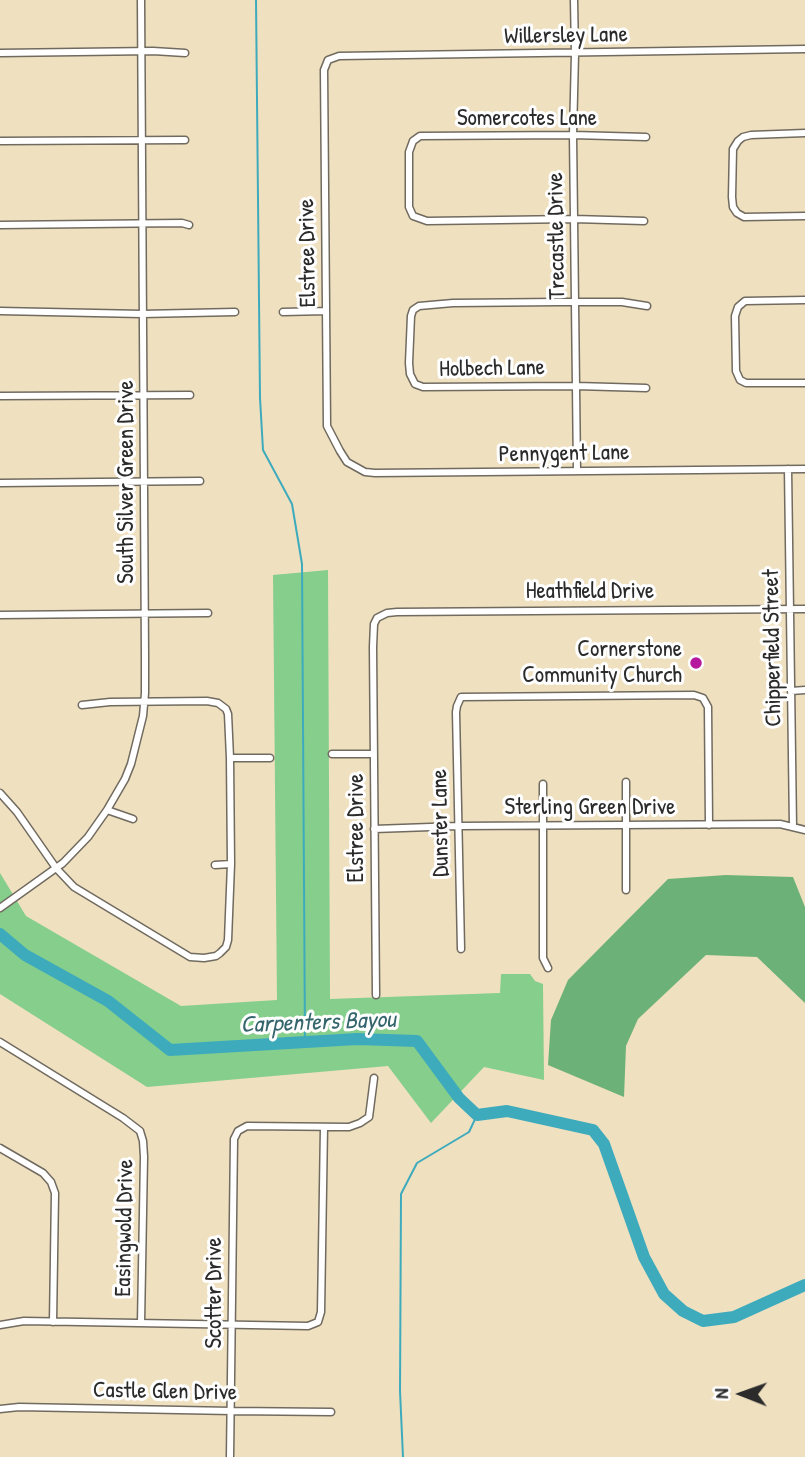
<!DOCTYPE html>
<style>
body{margin:0}
#map{position:relative;width:805px;height:1457px;overflow:hidden;background:#efe0c0;font-family:"Patrick Hand",sans-serif}
canvas{display:block}
.north{position:absolute;left:707px;top:1359px;width:70px;height:70px;-webkit-text-stroke:5px #fff;paint-order:stroke;rotate:271deg;font-size:19px;font-weight:700;line-height:28px;text-align:center;color:#2b2b2b}
.north::after{content:'';display:block;margin:auto;width:24px;height:32px;background:#2b2b2b;clip-path:polygon(50% 0,100% 100%,50% 72%,0 100%)}
</style>
<div id="map">
<canvas width="805" height="1457"></canvas>
<div class="north">N</div>
</div>
<script>
const ctx = document.querySelector('canvas').getContext('2d');
ctx.lineJoin = 'round';
function paint(path, color) {
  ctx.fillStyle = color;
  ctx.fill(path, 'evenodd');
}
function poly(rows) {
  const path = new Path2D();
  for (const r of rows) {
    path.moveTo(r[0], r[1]);
    for (let i = 2; i < r.length; i += 2) path.lineTo(r[i], r[i + 1]);
  }
  return path;
}
function stroke(path, color, width, dash) {
  ctx.strokeStyle = color;
  ctx.lineWidth = width;
  ctx.lineCap = dash ? 'butt' : 'round';
  ctx.setLineDash(dash || []);
  ctx.stroke(path);
}
function label(font, color, halo, rows, align = 'center') {
  ctx.font = font + ' "Patrick Hand",sans-serif';
  ctx.lineWidth = 6;
  ctx.setLineDash([]);
  ctx.textBaseline = 'middle';
  ctx.strokeStyle = halo;
  ctx.fillStyle = color;
  for (const [text, x, y, turn = 0] of rows) {
    ctx.save();
    ctx.translate(x, y);
    ctx.rotate((+turn || 0) * Math.PI / 180);
    ctx.textAlign = isNaN(turn) ? turn : align;
    if (halo) ctx.strokeText(text, 0, 0);
    ctx.fillText(text, 0, 0);
    ctx.restore();
  }
}
paint(poly([
 [328,570,330,999,500,993,501,974,530,974,535,981,543,984,544,1080,484,1067,431,1123,388,1066,147,1087,0,994,0,873,26,916,181,1006,277,1000,273,575]
]), '#85ce8b');
paint(poly([
 [726,875,793,877,805,907,805,1003,757,957,706,955,638,1019,626,1046,624,1097,548,1065,551,1020,568,980,668,879]
]), '#6cb177');
stroke(poly([
 [256,0,260,398,263,450,292,504,302,564,305,1042],
 [403,1457,400,1391,401,1194,417,1163,469,1132,477,1115]
]), '#3eabbd', 2);
stroke(poly([
 [0,934,25,955,108,1001,170,1050,357,1039,417,1041,459,1098,477,1115,507,1111,593,1130,604,1144,644,1257,664,1294,683,1311,703,1321,734,1317,805,1285]
]), '#3eabbd', 12);
const street = poly([
 [574,0,575,54,573,135,577,471],
 [805,49,339,56,328,60,324,70,327,426,340,451,347,462,365,472,375,473,805,469],
 [0,53,153,51,185,53],
 [805,133,751,135,743,137,738,141,733,149,732,197,733,207,737,213,744,217,805,216],
 [0,141,185,140],
 [644,221,574,219,427,221,413,216,409,207,409,152,413,141,420,136,573,135,646,137],
 [0,225,182,223,189,225],
 [805,300,745,301,738,307,735,316,736,371,740,380,746,383,805,383],
 [0,311,142,314,235,312],
 [283,312,326,311],
 [646,388,576,386,423,387,415,384,410,374,409,363,411,316,413,310,419,306,453,303,559,302,622,302,647,306],
 [0,396,190,395],
 [788,469,793,827],
 [0,483,200,481],
 [0,615,208,613],
 [791,691,805,690],
 [332,754,374,754],
 [230,758,270,758],
 [626,782,626,890],
 [543,784,543,958,548,968],
 [0,793,17,812,56,868,74,887,190,957,204,958,216,956,220,953,226,947,228,940,231,864,230,758,228,714,226,709,218,703,207,701,110,702,82,705],
 [107,810,133,819],
 [374,829,459,826,780,824,805,830],
 [215,865,231,864],
 [0,908,63,863,88,837,107,810,125,779,131,764,143,716,145,693,145,657,141,0],
 [461,949,456,712,457,706,461,697,694,695,703,698,708,707,709,825],
 [376,995,373,647,374,624,377,618,387,613,397,612,805,609],
 [0,1042,123,1118,140,1131,143,1141,144,1157,141,1323],
 [0,1148,43,1173,51,1182,55,1193,53,1322],
 [0,1325,24,1321,308,1326,318,1322,321,1312,324,1127],
 [0,1409,19,1407,232,1411,331,1412],
 [230,1457,234,1139,238,1131,247,1126,349,1127,360,1123,369,1117,374,1078]
]);
stroke(street, '#706a5f', 9);
stroke(street, '#fff', 6);
for (const [x, y, r, color] of [
 [696,663,7,"#b5179e"]
]) {
  const dot = new Path2D();
  dot.arc(x, y, r, 0, 2 * Math.PI);
  ctx.fillStyle = color;
  ctx.fill(dot);
  stroke(dot, '#fff', 2.5);
}
label('23px', '#2b2b2b', '#fff', [
 ["Willersley Lane",566,36,-1],
 ["Somercotes Lane",527,119],
 ["Trecastle Drive",557,236,-91],
 ["Elstree Drive",308,253,-91],
 ["Holbech Lane",492,369,-1],
 ["Pennygent Lane",564,454,-1],
 ["South Silver Green Drive",127,482,-90],
 ["Heathfield Drive",590,592],
 ["Chipperfield Street",773,648,-91],
 ["Sterling Green Drive",590,808],
 ["Dunster Lane",441,823,-91],
 ["Elstree Drive",357,828,-90],
 ["Easingwold Drive",125,1228,-89],
 ["Scotter Drive",215,1293,-90],
 ["Castle Glen Drive",165,1392,1]
]);
label('23px', '#2b2b2b', '#fff', [
 ["Cornerstone",682,650],
 ["Community Church",682,676]
], 'right');
label('italic 24px', '#34656d', '#fff', [
 ["Carpenters Bayou",318,1023,-2]
]);
</script>
